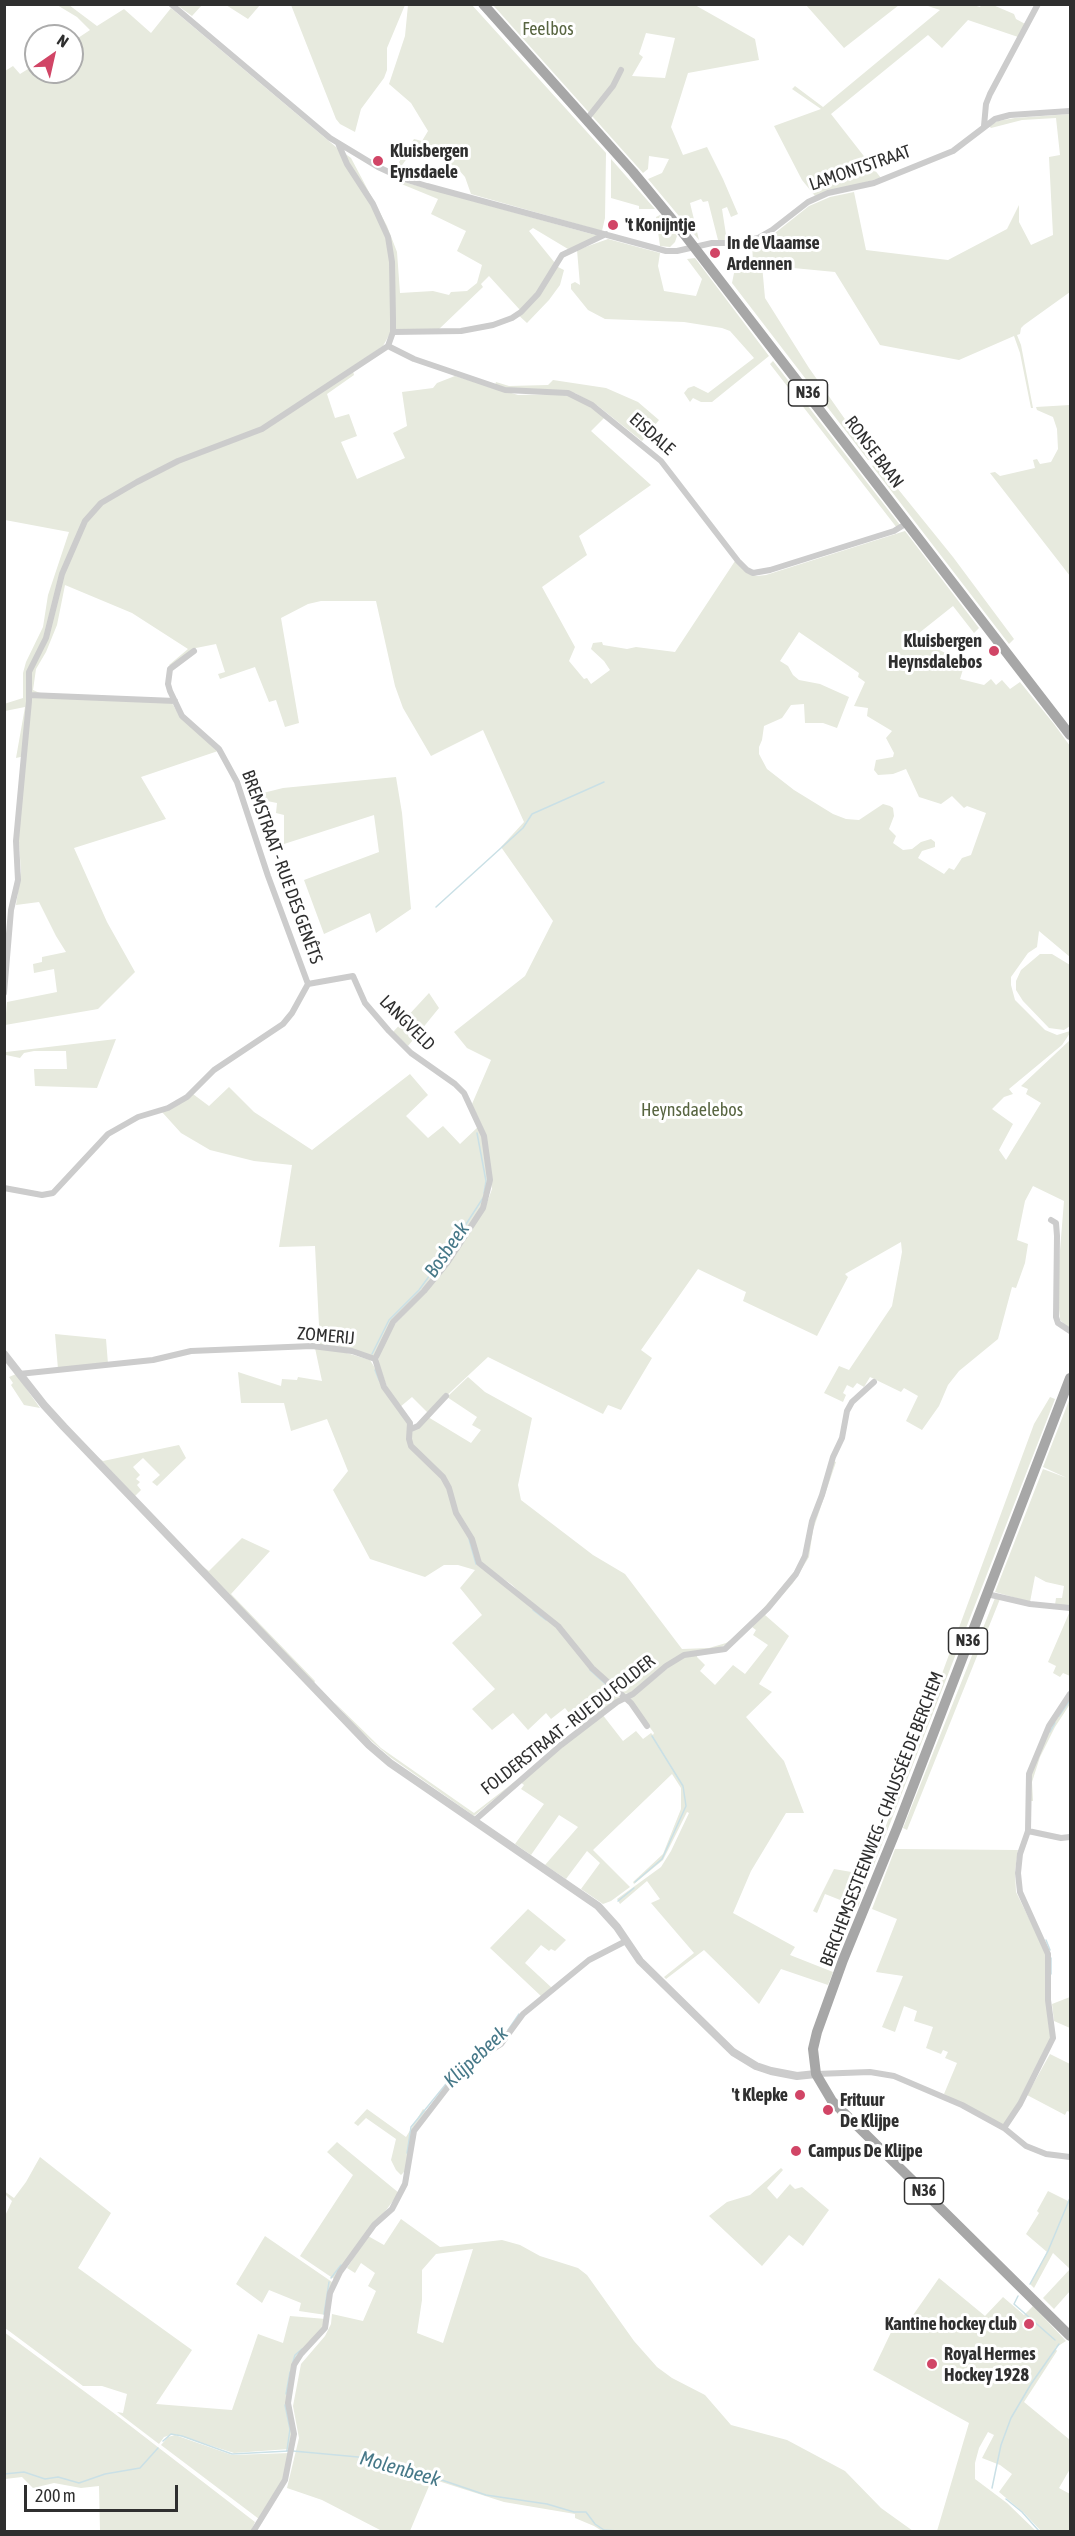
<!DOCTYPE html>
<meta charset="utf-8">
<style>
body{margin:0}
#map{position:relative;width:1075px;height:2536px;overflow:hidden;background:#fff;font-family:"Asap Condensed",sans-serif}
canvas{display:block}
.frame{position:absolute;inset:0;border:6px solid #2f2f2f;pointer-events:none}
.north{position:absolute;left:24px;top:24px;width:60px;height:60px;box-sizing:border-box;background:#fff;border:2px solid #acacac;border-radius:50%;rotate:34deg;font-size:16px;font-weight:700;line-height:24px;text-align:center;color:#2f2f2f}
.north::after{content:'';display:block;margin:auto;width:21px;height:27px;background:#d14566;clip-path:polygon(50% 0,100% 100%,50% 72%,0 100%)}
.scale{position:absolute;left:24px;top:2485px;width:154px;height:27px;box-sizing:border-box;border:3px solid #2f2f2f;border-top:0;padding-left:8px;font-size:18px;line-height:21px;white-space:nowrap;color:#2f2f2f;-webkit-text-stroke:4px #fff;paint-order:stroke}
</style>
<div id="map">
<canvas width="1075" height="2536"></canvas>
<div class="frame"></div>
<div class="north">N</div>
<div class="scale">200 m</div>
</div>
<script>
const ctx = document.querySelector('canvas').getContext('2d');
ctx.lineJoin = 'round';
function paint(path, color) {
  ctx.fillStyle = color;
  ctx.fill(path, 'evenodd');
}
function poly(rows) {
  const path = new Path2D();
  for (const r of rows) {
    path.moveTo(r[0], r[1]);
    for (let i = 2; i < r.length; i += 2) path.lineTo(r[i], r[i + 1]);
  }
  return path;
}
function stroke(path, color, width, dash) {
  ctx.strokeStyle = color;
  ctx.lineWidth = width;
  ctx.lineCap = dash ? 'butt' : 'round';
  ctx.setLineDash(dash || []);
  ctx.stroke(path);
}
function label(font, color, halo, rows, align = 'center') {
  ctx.font = font + ' "Asap Condensed",sans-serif';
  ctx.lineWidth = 6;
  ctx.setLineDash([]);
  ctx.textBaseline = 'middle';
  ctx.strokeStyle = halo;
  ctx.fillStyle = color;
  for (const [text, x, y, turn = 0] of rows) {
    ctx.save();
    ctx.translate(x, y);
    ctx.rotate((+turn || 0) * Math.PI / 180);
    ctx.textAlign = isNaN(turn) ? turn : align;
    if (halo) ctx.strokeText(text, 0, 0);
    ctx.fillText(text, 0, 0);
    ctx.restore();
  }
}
paint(poly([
 [57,5,69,5,97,26,124,9,151,33,171,8,336,147,351,158,387,226,397,252,400,293,433,291,449,295,451,292,467,291,477,283,482,265,457,251,466,231,431,214,438,199,399,183,400,181,599,236,598,238,568,249,533,228,529,231,555,263,554,265,564,270,560,285,549,300,527,323,516,313,520,310,489,276,481,284,483,287,437,331,392,330,383,346,352,367,354,375,327,394,335,418,349,414,357,436,341,442,357,479,405,458,393,433,407,426,402,392,433,388,437,383,455,376,518,395,560,394,577,398,605,417,591,431,651,485,579,536,587,555,542,587,575,647,569,661,584,679,587,678,591,684,610,670,604,661,591,649,593,643,602,642,603,645,627,649,636,647,675,652,735,561,750,574,757,576,766,575,905,531,979,628,974,633,953,606,914,637,965,663,960,679,984,685,991,679,996,685,1002,680,1010,689,1020,682,1054,724,1070,746,1070,957,1039,931,1037,947,1028,953,1011,977,1011,985,1015,1000,1045,1030,1057,1035,1070,1031,1070,1033,1062,1045,1009,1089,1013,1094,1004,1097,992,1109,1013,1124,999,1150,1006,1160,1041,1103,1026,1094,1028,1089,1021,1086,1070,1040,1070,1329,1060,1320,1057,1287,1064,1201,1033,1186,1025,1201,1017,1240,1028,1244,1025,1263,1016,1288,1012,1287,998,1339,959,1371,948,1385,939,1406,922,1430,906,1421,918,1396,904,1388,901,1392,870,1377,864,1387,857,1383,853,1388,847,1385,843,1393,846,1395,843,1402,824,1393,839,1366,849,1370,892,1306,902,1252,901,1242,845,1274,848,1277,817,1336,743,1301,746,1292,698,1269,641,1350,652,1358,621,1410,608,1405,603,1414,488,1357,428,1413,412,1397,400,1407,388,1390,378,1361,379,1355,394,1325,420,1298,485,1208,492,1189,483,1128,472,1104,491,1060,467,1048,454,1032,525,976,553,921,501,847,524,822,483,730,431,756,403,708,395,686,376,601,321,601,308,604,281,618,299,723,285,727,276,700,269,702,255,667,220,679,218,674,225,672,216,644,196,648,171,667,169,665,188,649,132,613,65,585,57,625,46,652,36,669,33,690,42,694,172,703,180,717,218,751,141,777,166,819,74,848,107,922,135,972,98,1009,5,1025,7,1002,57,992,54,969,34,973,33,964,42,962,42,957,66,952,56,936,39,902,16,905,21,872,18,828,25,756,16,758,25,707,5,711,4,704,23,698,23,673,26,662,43,627,48,595,69,532,5,520,5,71,13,66,20,74,36,64,36,72,72,72,72,42,90,30,77,17],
 [799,632,859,673,858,677,865,682,854,706,868,708,867,716,892,731,886,738,894,753,893,757,876,760,874,770,878,775,893,774,906,769,919,797,941,804,952,796,964,808,967,806,986,813,971,855,962,858,954,870,949,868,944,874,918,858,922,851,935,847,935,842,931,839,921,842,912,849,903,850,893,843,896,836,889,829,894,816,893,808,890,806,883,804,859,820,846,819,833,814,794,790,767,769,759,754,759,747,762,740,764,726,782,718,791,705,804,704,805,723,823,723,837,728,849,697,820,684,799,680,793,675,788,666,780,661],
 [177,5,202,5,192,16],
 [226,5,260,5,248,19],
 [291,5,405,5,387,48,387,70,384,78,361,109,355,132,340,124,336,119],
 [408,5,472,5,606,153,605,218,602,231,471,194,465,177,458,169,416,146,400,168,399,162,414,139,422,141,428,131,411,103,389,84,405,36],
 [493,5,695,5,755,39,759,60,688,73,671,127,683,155,707,147,723,179,738,214,731,217,727,207,722,209,727,241,718,240,708,201,703,202,701,199,690,203,699,240,648,179,662,173,669,159,649,156,648,169,643,173],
 [646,33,675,38,665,78,632,76,643,57,639,54],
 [806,5,899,5,844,48],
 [925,5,973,5,980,7,981,5,993,5,1014,14,1016,19,1027,25,1021,38,968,20,942,48,928,35,831,114,881,178,815,196,802,180,774,126,821,109,792,89,795,86,823,107,940,10],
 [1070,114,1070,292,1024,325,1021,328,1020,334,1017,335,1021,345,1033,408,1031,408,1020,353,1014,336,959,360,880,345,835,272,762,265,765,298,809,368,873,459,868,460,732,283,736,263,753,263,752,243,775,233,809,206,830,197,854,192,866,250,948,260,1007,229,1019,205,1019,222,1031,245,1053,235,1049,157,1060,155,1056,118,1022,120,991,128,989,126,998,121,1015,118],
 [611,159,655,209,639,209,639,206,611,198],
 [660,215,677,236,675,242,670,247,660,246,656,217],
 [608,239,660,253,658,266,664,291,696,296,702,279,687,259,695,258,769,356,712,402,701,402,693,398,690,402,684,393,688,388,694,386,708,393,754,358,730,331,722,328,684,322,605,319,588,310,571,289,571,284,575,282,580,285,577,250],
 [773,361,900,525,897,528,770,364],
 [553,380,606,388,638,402,659,420,642,441,598,406,575,393,518,391,495,385,496,382,509,386,548,385],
 [1070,405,1070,576,990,473,995,472,1000,476,1035,468,1033,460,1037,459,1040,464,1051,462,1058,449,1057,429,1053,417,1037,410,1036,407],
 [877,463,953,557,1014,639,1009,644,872,466],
 [396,777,402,813,411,909,376,933,370,913,324,934,304,880,379,852,374,815,284,844,284,815,276,813,277,803,247,797,283,788],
 [1040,954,1052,954,1070,965,1070,1026,1064,1030,1049,1028,1023,1001,1016,990,1016,981,1021,970],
 [429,993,439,1008,408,1046,393,1032],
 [116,1039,97,1088,35,1086,34,1069,67,1069,66,1051,34,1051,24,1053,20,1058,6,1055,6,1052],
 [410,1074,428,1095,406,1116,428,1138,443,1126,460,1144,479,1126,483,1141,488,1183,483,1208,424,1287,392,1321,375,1354,373,1356,320,1345,315,1246,279,1247,292,1165,254,1161,210,1150,181,1133,162,1112,193,1094,209,1106,229,1087,254,1112,312,1150],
 [55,1334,106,1339,108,1364,58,1369],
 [315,1348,347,1353,370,1360,407,1420,407,1439,442,1478,467,1532,475,1559,555,1625,620,1697,581,1728,565,1708,551,1719,546,1713,528,1730,513,1713,492,1730,472,1709,495,1689,452,1643,482,1615,460,1588,475,1570,458,1565,444,1565,425,1577,370,1559,333,1490,348,1471,327,1419,291,1431,284,1403,241,1403,238,1372,281,1386,282,1379,297,1380,298,1377,322,1381],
 [16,1374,40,1408,24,1405,11,1385,13,1383,9,1377],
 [468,1377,485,1392,532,1418,518,1485,521,1500,593,1555,625,1574,682,1649,709,1648,726,1643,732,1639,761,1611,793,1574,802,1559,805,1543,803,1559,794,1575,771,1604,732,1642,714,1650,686,1652,633,1692,624,1694,594,1669,561,1627,540,1611,511,1584,483,1565,478,1558,471,1534,457,1512,448,1483,411,1442,411,1432,428,1417,471,1443,481,1430,472,1425,477,1417,447,1397],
 [1050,1397,1055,1399,872,1870,870,1869,1034,1424],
 [1070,1398,1070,1676,1063,1673,1060,1677,1053,1673,1056,1666,1048,1662,1070,1611,1055,1605,1056,1598,1062,1598,1064,1586,1046,1582,1035,1576,1030,1602,995,1592,1043,1469,1067,1478,1043,1467],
 [179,1445,186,1458,157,1486,152,1482,160,1475,143,1458,133,1467,140,1475,136,1479,140,1482,137,1485,141,1490,135,1496,99,1458,103,1461],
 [833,1461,836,1462,813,1530,809,1557,793,1583,765,1615,789,1636,759,1684,772,1692,746,1717,784,1761,804,1813,786,1813,751,1871,733,1913,795,1947,790,1955,833,1972,828,1985,781,1969,759,2004,704,1950,666,1979,664,1977,694,1953,651,1903,660,1899,647,1881,620,1904,617,1899,661,1867,671,1851,689,1813,687,1812,663,1860,634,1884,633,1882,663,1854,681,1809,681,1788,672,1774,593,1850,630,1887,611,1901,603,1904,581,1889,600,1863,587,1851,566,1879,545,1865,578,1827,559,1815,531,1855,515,1844,544,1804,521,1789,524,1785,519,1781,602,1714,623,1741,636,1731,643,1739,651,1733,653,1735,654,1733,629,1700,680,1658,697,1654,697,1657,705,1665,700,1671,715,1685,733,1665,745,1674,768,1645,753,1635,756,1630,752,1627,797,1574],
 [242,1538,270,1551,231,1594,315,1681,314,1683,202,1566,209,1571],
 [995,1598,1000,1599,907,1830,903,1828],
 [1070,1699,1070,1704,1055,1727,1040,1757,1032,1782,1033,1801,1029,1801,1031,1769,1055,1720],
 [334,1702,381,1748,474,1813,522,1776,474,1816,390,1757,362,1733],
 [895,1849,1018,1850,1015,1871,1016,1892,1046,1953,1052,2035,1008,2122,1002,2125,944,2094,957,2063,945,2058,948,2052,943,2050,941,2054,926,2048,933,2027,914,2021,917,2011,904,2006,895,2032,882,2027,903,1976,876,1972,897,1919,872,1909],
 [834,1869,869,1875,858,1907,825,1894,817,1913,813,1911],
 [528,1909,566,1940,555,1951,551,1949,549,1951,541,1945,525,1963,552,1988,542,1997,490,1948],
 [1070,1997,1070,2028,1054,2021,1052,2004],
 [1050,2054,1070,2064,1070,2112,1067,2111,1065,2115,1027,2095],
 [367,2109,406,2137,423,2109,426,2111,413,2128,406,2174,404,2172,401,2175,396,2170,391,2160,396,2139,366,2118,358,2126,354,2123],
 [337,2142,399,2193,334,2279,300,2256,353,2175,327,2152],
 [40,2157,111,2213,78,2268,192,2350,156,2404,232,2410,258,2334,283,2343,290,2316,326,2319,323,2329,297,2355,287,2399,293,2431,289,2449,234,2453,174,2434,164,2437,159,2444,117,2412,123,2413,127,2394,102,2386,83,2386,5,2328,5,2216,12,2201,5,2194,4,2191,14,2198,26,2182],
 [781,2168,783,2170,767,2188,777,2199,790,2184,795,2189,802,2187,829,2210,803,2246,789,2235,762,2266,709,2216,727,2202,750,2195],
 [1048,2191,1068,2201,1070,2197,1070,2291,1054,2309,1043,2298,1070,2269,1053,2253,1034,2288,1030,2284,1047,2252,1026,2234,1039,2213,1037,2211],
 [401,2219,440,2247,502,2240,520,2245,540,2256,578,2268,587,2275,634,2341,657,2367,672,2378,705,2395,731,2425,787,2440,845,2471,881,2508,913,2531,602,2531,594,2526,575,2518,575,2514,504,2502,432,2479,410,2531,382,2531,322,2500,287,2488,299,2438,293,2406,301,2364,325,2336,331,2324,332,2314,363,2321,376,2291,368,2286,375,2273,361,2263,355,2273,347,2268,368,2236,384,2245],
 [473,2249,443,2343,417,2333,422,2300,422,2270,436,2254],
 [265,2236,332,2282,326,2315,299,2311,301,2303,269,2290,262,2303,236,2284],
 [939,2278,985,2316,1003,2297,1024,2315,1033,2306,1066,2341,1055,2348,1057,2351,1024,2402,1070,2440,1070,2469,1059,2488,1070,2494,1070,2531,1041,2531,1024,2513,999,2492,1012,2474,1000,2465,982,2458,994,2435,988,2432,979,2448,975,2463,975,2479,1007,2503,1036,2531,937,2531,969,2423,873,2370,895,2324,904,2328],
 [4,2332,115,2414,255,2522,251,2531,100,2531,99,2486,81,2488,54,2483,33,2488,22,2477,5,2479],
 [175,2435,232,2455,290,2453,284,2480,259,2519,161,2445,168,2437]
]), '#e7eade');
stroke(poly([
 [436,907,523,828,532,814,604,782],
 [477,1133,486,1181,484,1193],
 [372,1354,389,1320,419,1290,455,1241,483,1198],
 [375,1370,379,1380],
 [469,1539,476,1564],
 [533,1610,546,1620],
 [590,1670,611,1689],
 [1059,1716,1070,1700],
 [1050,1732,1055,1723],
 [635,1882,662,1859,686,1806,683,1786,652,1736],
 [618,1901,634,1888],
 [1046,1940,1050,1950],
 [1051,1974,1051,1958],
 [508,2030,519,2014],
 [453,2076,472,2059],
 [407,2153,411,2127,450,2079],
 [331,2278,341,2265],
 [1030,2284,1048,2251,1070,2198],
 [1018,2296,1014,2304,1055,2340],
 [324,2314,329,2282],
 [293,2362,295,2355,302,2349],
 [286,2394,290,2372],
 [285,2405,290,2429,287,2450],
 [163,2441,171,2434,182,2436,232,2454,289,2451],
 [293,2451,380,2459,486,2495,547,2504,574,2512,586,2512,595,2524,604,2530,632,2532],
 [4,2474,24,2472,45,2479,58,2477,79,2483,105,2474,140,2468,158,2448],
 [992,2488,1001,2445,1011,2418,1031,2384,1059,2344],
 [1006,2499,1022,2512,1039,2531]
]), '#cae0e6', 1.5);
stroke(poly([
 [171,4,330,138,378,167,404,179,427,186,666,251,677,251,712,243,737,243,758,238,772,230,808,202,828,193,874,183,953,151,995,119,1010,115,1070,111],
 [586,120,613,86,621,70],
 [984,126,986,104,990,94,1038,4],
 [393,332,461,331,493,325,512,318,521,312,538,294,562,255,606,234],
 [388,346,414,359,505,390,568,393,592,405,661,461,738,561,747,570,753,573,770,570,894,531,907,523],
 [194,651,170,669,168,684,170,691,182,716,219,749,237,782,268,876,308,984],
 [29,695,175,701],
 [4,993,11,910,18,880,16,841,29,701,29,672,46,638,62,574,85,521,101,503,137,482,178,461,262,429,388,346,393,332,393,319,392,262,388,237,373,204,347,164,338,143],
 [4,1188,42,1195,53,1193,108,1134,138,1117,168,1108,187,1097,214,1070,283,1024,292,1013,308,984,353,976,365,1003,389,1031,411,1053,455,1084,464,1093,484,1136,490,1180,483,1208,447,1263,424,1291,393,1322,375,1359],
 [1051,1220,1056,1223,1057,1236,1056,1317,1058,1323,1070,1331],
 [375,1359,384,1387,410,1423,409,1439,411,1446,443,1477,449,1488,456,1513,472,1539,479,1563,558,1626,592,1668,631,1703,647,1726],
 [19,1374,153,1360,191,1351,312,1346,352,1351,375,1359],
 [411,1429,418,1426,446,1396],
 [987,1594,1030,1604,1070,1608],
 [475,1820,561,1745,617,1702,633,1694,666,1666,684,1655,725,1649,768,1608,796,1574,805,1556,812,1521,822,1495,833,1457,842,1438,847,1411,852,1402,874,1382],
 [1028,1831,1061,1838,1070,1837],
 [816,2074,870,2072,894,2076,962,2105,1004,2128,1026,2146,1046,2154,1070,2157],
 [1004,2128,1020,2104,1053,2038,1048,2000,1048,1954,1020,1892,1018,1873,1020,1854,1028,1831,1029,1774,1049,1726,1070,1694],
 [253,2532,285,2480,294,2434,288,2403,294,2365,301,2354,325,2328,330,2293,340,2272,374,2225,392,2209,405,2184,414,2131,454,2079,476,2060,501,2044,523,2014,589,1960,626,1941]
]), '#ccc', 6);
stroke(poly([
 [4,1354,44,1405,64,1427,369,1745,390,1763,598,1906,617,1927,640,1961,733,2052,756,2066,771,2071,797,2076,816,2074]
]), '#ccc', 8);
stroke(poly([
 [483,4,633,172,684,234,1070,735],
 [1070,1378,897,1828,843,1960,817,2032,813,2049,816,2074,832,2101,1070,2336]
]), '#a7a7a7', 10);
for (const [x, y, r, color] of [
 [378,161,6,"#d14566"],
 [613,225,6,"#d14566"],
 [715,253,6,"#d14566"],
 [994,651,6,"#d14566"],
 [800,2095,6,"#d14566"],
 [828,2110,6,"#d14566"],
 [796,2151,6,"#d14566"],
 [1029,2324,6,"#d14566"],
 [932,2364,6,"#d14566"]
]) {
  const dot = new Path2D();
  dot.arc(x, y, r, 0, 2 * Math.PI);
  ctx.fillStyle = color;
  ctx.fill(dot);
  stroke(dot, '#fff', 2);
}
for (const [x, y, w] of [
 [808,393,39],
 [968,1641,39],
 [924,2191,39]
]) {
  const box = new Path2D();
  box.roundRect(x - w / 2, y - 13, w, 26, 4.5);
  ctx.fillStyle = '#fff';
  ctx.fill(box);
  stroke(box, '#2f2f2f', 1.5);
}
label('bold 16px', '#2f2f2f', null, [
 ["N36",808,393],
 ["N36",968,1641],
 ["N36",924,2191]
]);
label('18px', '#586541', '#fff', [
 ["Feelbos",548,29],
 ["Heynsdaelebos",692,1110]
]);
label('bold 18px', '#2f2f2f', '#fff', [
 ["Kluisbergen",390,151],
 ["Eynsdaele",390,172],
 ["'t Konijntje",625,225],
 ["In de Vlaamse",727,243],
 ["Ardennen",727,264],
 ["Kluisbergen",982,641,"right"],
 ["Heynsdalebos",982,662,"right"],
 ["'t Klepke",788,2095,"right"],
 ["Frituur",840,2100],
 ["De Klijpe",840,2121],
 ["Campus De Klijpe",808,2151],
 ["Kantine hockey club",1017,2324,"right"],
 ["Royal Hermes",944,2354],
 ["Hockey 1928",944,2375]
], 'left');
label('18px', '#2f2f2f', '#fff', [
 ["LAMONTSTRAAT",860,168,-19],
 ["EISDALE",652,434,41],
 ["RONSE BAAN",874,452,53],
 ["BREMSTRAAT - RUE DES GENÊTS",282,867,70],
 ["LANGVELD",407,1023,45],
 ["ZOMERIJ",326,1336,5],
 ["FOLDERSTRAAT - RUE DU FOLDER",568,1725,-38],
 ["BERCHEMSESTEENWEG - CHAUSSÉE DE BERCHEM",882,1819,-69]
]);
label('italic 20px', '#467888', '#fff', [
 ["Bosbeek",447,1250,-55],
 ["Klijpebeek",476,2057,-43],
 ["Molenbeek",400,2469,16]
]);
</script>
